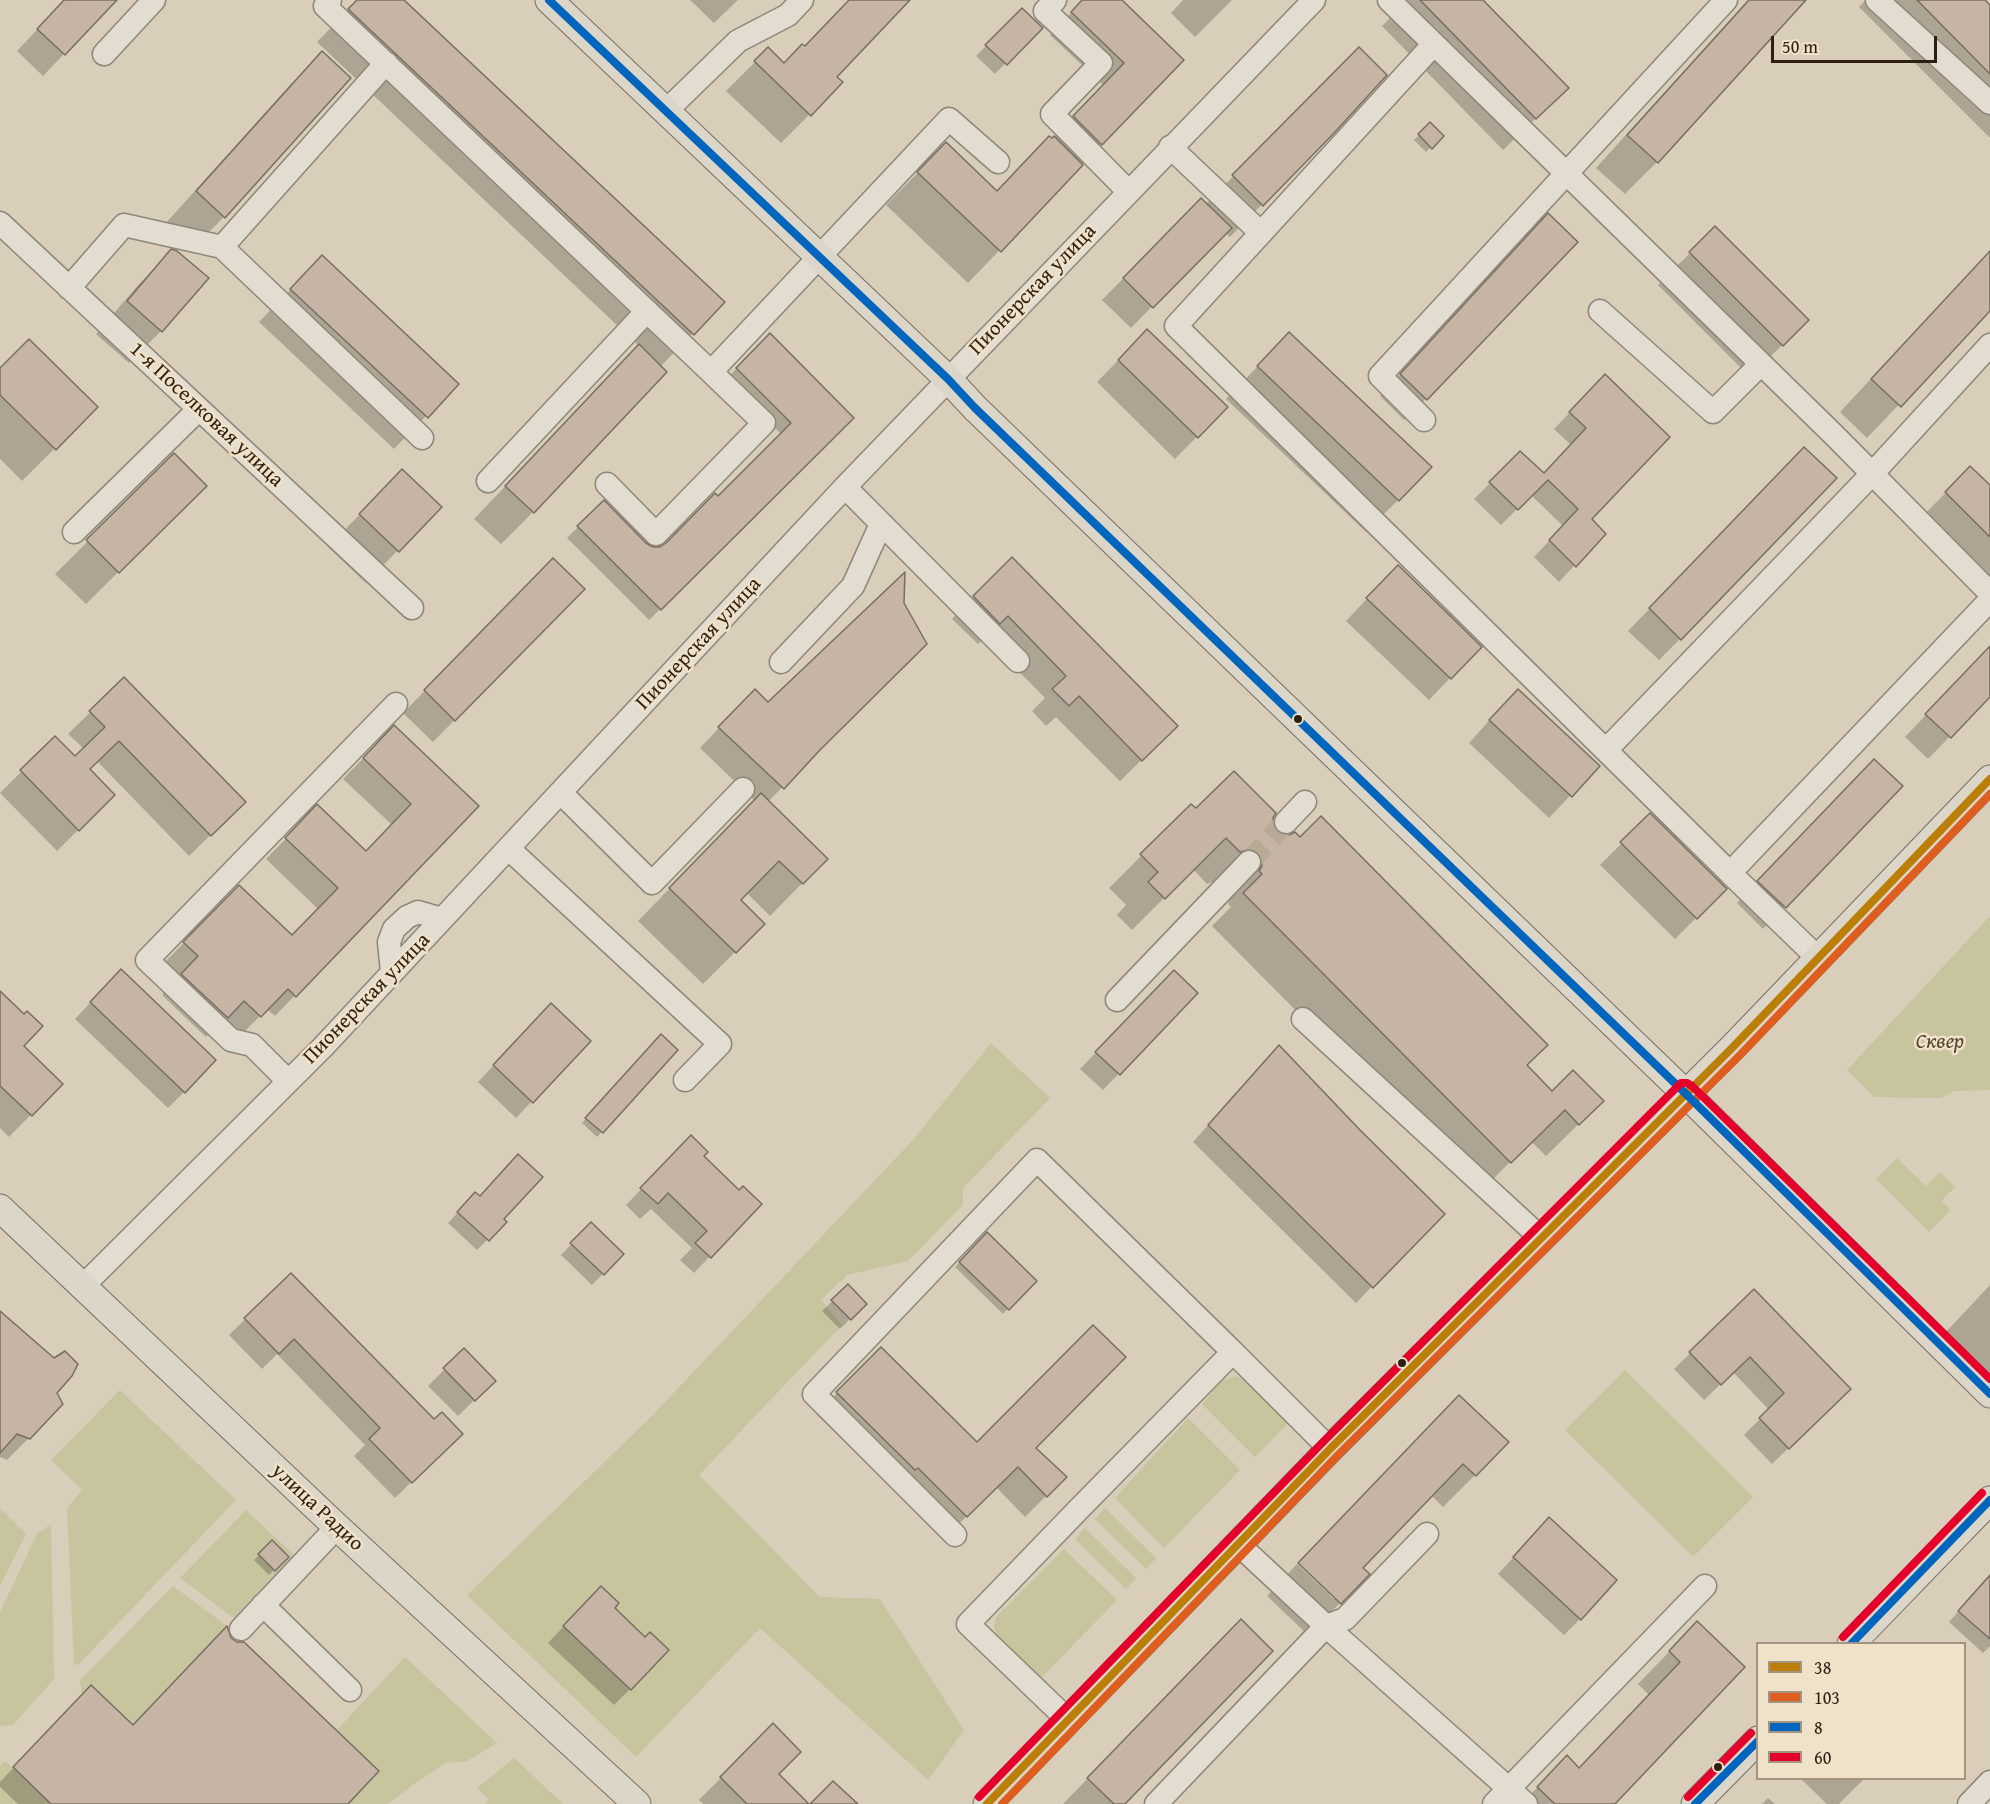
<!DOCTYPE html>
<meta charset="utf-8">
<style>
body{margin:0}
#map{position:relative;width:1990px;height:1804px;overflow:hidden;background:#d9ceb9;font-family:"Gentium Book Plus",serif}
canvas{display:block}
.legend{position:absolute;left:1756px;top:1642px;width:210px;height:138px;box-sizing:border-box;background:#efe2c9;border:2px solid #a29480;margin:0;padding:8px 10px;list-style:none;font-size:18px;color:#2e1f13}
.legend li{display:flex;align-items:center;gap:12px;height:30px}
.legend b{width:30px;border:2px solid #a29480}
.scale{position:absolute;left:1771px;top:36px;width:166px;height:27px;box-sizing:border-box;border:3px solid #2e1f13;border-top:0;padding-left:8px;font-size:18px;line-height:21px;white-space:nowrap;color:#2e1f13;-webkit-text-stroke:4px #efe2c9;paint-order:stroke}
</style>
<div id="map">
<canvas width="1990" height="1804"></canvas>
<ul class="legend">
<li><b style="height:8px;background:#bb7e06"></b>38</li>
<li><b style="height:8px;background:#de5e20"></b>103</li>
<li><b style="height:8px;background:#0065bd"></b>8</li>
<li><b style="height:8px;background:#e4002b"></b>60</li>
</ul>
<div class="scale">50 m</div>
</div>
<script>
const ctx = document.querySelector('canvas').getContext('2d');
ctx.lineJoin = 'round';
function paint(path, color) {
  ctx.fillStyle = color;
  ctx.fill(path, 'evenodd');
}
function poly(rows) {
  const path = new Path2D();
  for (const r of rows) {
    path.moveTo(r[0], r[1]);
    for (let i = 2; i < r.length; i += 2) path.lineTo(r[i], r[i + 1]);
  }
  return path;
}
function stroke(path, color, width, dash) {
  ctx.strokeStyle = color;
  ctx.lineWidth = width;
  ctx.lineCap = dash ? 'butt' : 'round';
  ctx.setLineDash(dash || []);
  ctx.stroke(path);
}
function label(font, color, halo, rows, align = 'center') {
  ctx.font = font + ' "Gentium Book Plus",serif';
  ctx.lineWidth = 5;
  ctx.setLineDash([]);
  ctx.textBaseline = 'middle';
  ctx.strokeStyle = halo;
  ctx.fillStyle = color;
  for (const [text, x, y, turn = 0] of rows) {
    ctx.save();
    ctx.translate(x, y);
    ctx.rotate((+turn || 0) * Math.PI / 180);
    ctx.textAlign = isNaN(turn) ? turn : align;
    if (halo) ctx.strokeText(text, 0, 0);
    ctx.fillText(text, 0, 0);
    ctx.restore();
  }
}
paint(poly([
 [1990,916,1990,1090,1954,1091,1941,1098,1874,1097,1847,1070],
 [991,1043,1050,1098,963,1188,963,1205,908,1261,847,1275,821,1300,842,1325,699,1475,820,1597,880,1599,964,1730,928,1780,760,1628,636,1757,467,1595,650,1418,912,1141],
 [1897,1158,1926,1186,1940,1172,1955,1187,1941,1201,1951,1210,1929,1232,1876,1179],
 [1625,1370,1753,1497,1693,1557,1565,1430],
 [1235,1376,1246,1380,1290,1421,1255,1457,1202,1404,1222,1381],
 [120,1390,236,1500,78,1665,74,1664,67,1508,82,1490,51,1460],
 [1188,1418,1240,1470,1164,1548,1115,1498],
 [0,1508,26,1534,0,1586],
 [1105,1508,1156,1558,1146,1569,1095,1519],
 [246,1510,294,1555,234,1618,180,1578],
 [51,1524,54,1679,13,1725,0,1726,0,1612,37,1534],
 [1085,1528,1136,1578,1126,1589,1075,1539],
 [1064,1549,1117,1600,1039,1680,997,1639,994,1626,996,1617],
 [173,1586,227,1626,133,1725,82,1695,80,1680],
 [405,1657,497,1743,467,1761,446,1763,415,1783,388,1804,348,1804,379,1771,337,1730],
 [514,1758,563,1804,485,1804,489,1800,477,1788],
 [5,1761,12,1767,51,1804,0,1804,0,1766]
]), '#c7c49e');
paint(poly([
 [65,0,115,0,43,76,17,51],
 [358,0,402,0,722,303,660,367,533,512,501,544,474,519,639,346,317,42],
 [690,0,738,0,714,23],
 [850,0,908,0,834,77,810,114,781,143,726,91,768,49,784,64,804,48],
 [1083,0,1119,0,1182,60,968,283,886,205,946,144,996,192,1051,140,1103,85,1050,35],
 [1183,0,1232,0,1195,37,1171,13],
 [1408,0,1481,0,1567,88,1503,150,1382,26],
 [1748,0,1804,0,1657,162,1625,194,1596,168],
 [1866,0,1983,0,1990,7,1990,138,1859,7],
 [1022,10,1040,28,995,74,976,56],
 [322,53,224,217,192,249,165,224,290,85],
 [1327,81,1334,131,1230,237,1225,232,1131,328,1102,300,1201,200,1206,204],
 [1430,124,1442,136,1426,152,1414,140],
 [1715,228,1807,320,1750,377,1658,285],
 [1527,237,1426,399,1404,420,1380,396],
 [172,251,161,331,129,363,96,334,139,284],
 [1990,251,1990,309,1867,438,1840,412],
 [322,257,457,384,394,449,259,322],
 [1147,331,1226,407,1175,459,1097,382],
 [1289,334,1398,500,1366,532,1226,399],
 [770,335,852,418,649,620,567,538,603,502,645,545,653,549,661,548,718,498,781,434,726,379],
 [0,370,96,407,22,481,0,459],
 [1605,376,1590,519,1604,534,1559,582,1534,557,1563,526,1531,495,1501,525,1474,499,1520,453,1543,475,1571,445,1554,429],
 [174,455,205,486,86,604,55,574],
 [1970,468,1990,488,1990,601,1914,525],
 [402,471,440,507,366,583,328,547],
 [1782,471,1680,639,1659,660,1628,631],
 [1012,559,1176,726,1120,781,1056,717,1046,726,1032,711,1045,698,985,637,978,644,952,619],
 [553,560,583,589,433,742,403,713],
 [1376,589,1450,678,1429,700,1346,621],
 [1990,647,1990,695,1928,759,1905,737],
 [124,679,244,802,189,856,97,761,89,770,113,795,57,851,0,793,55,738,75,758,84,749,68,734],
 [735,711,816,752,768,802,826,859,770,916,746,892,739,900,735,952,703,984,638,921,755,801,700,748],
 [1496,713,1598,766,1549,818,1469,743],
 [394,727,477,806,275,1016,267,1009,239,1037,222,1021,206,1037,162,995,179,978,164,963,219,907,292,937,318,909,266,859,317,807,366,853,392,825,343,779],
 [1853,782,1901,786,1763,929,1737,903],
 [1191,806,1196,810,1272,818,1271,826,1275,832,1552,1093,1602,1101,1546,1156,1531,1141,1478,1194,1212,926,1231,907,1228,904,1230,899,1230,892,1219,880,1207,884,1193,869,1132,930,1117,915,1126,905,1109,888],
 [1650,815,1725,889,1675,939,1600,865],
 [105,987,184,1092,168,1108,75,1019],
 [1158,988,1196,994,1103,1090,1080,1069],
 [0,993,21,1046,61,1084,9,1137,0,1128],
 [535,1021,589,1041,516,1118,478,1082],
 [657,1041,676,1050,597,1137,582,1123],
 [1263,1063,1359,1131,1443,1214,1356,1303,1193,1142],
 [675,1154,702,1156,739,1192,760,1204,694,1273,680,1260,692,1248,651,1209,640,1219,626,1205],
 [479,1198,505,1222,477,1250,448,1223,465,1205],
 [591,1224,622,1254,592,1285,561,1255],
 [987,1234,1035,1281,1003,1314,955,1267],
 [290,1275,434,1422,460,1434,395,1498,354,1456,365,1445,277,1354,262,1369,229,1335],
 [1990,1285,1990,1374,1945,1333],
 [848,1286,865,1304,840,1329,822,1311],
 [1754,1291,1833,1405,1772,1464,1744,1435,1769,1410,1733,1372,1704,1400,1674,1369],
 [0,1314,55,1393,29,1438,7,1460,0,1457],
 [881,1349,977,1444,1034,1448,1065,1477,1025,1517,996,1487,946,1537,896,1488,894,1490,816,1414],
 [464,1350,494,1381,458,1416,428,1386],
 [1427,1429,1475,1475,1443,1507,1431,1495,1361,1568,1340,1603,1308,1635,1267,1596,1297,1564,1334,1599,1336,1597],
 [1533,1536,1580,1619,1564,1635,1498,1574],
 [272,1542,287,1557,269,1575,254,1560],
 [1990,1576,1990,1646,1983,1653,1949,1622],
 [585,1604,613,1608,645,1639,630,1689,614,1705,548,1643],
 [1697,1623,1743,1667,1613,1804,1521,1804,1567,1758,1579,1769,1649,1695,1638,1684],
 [1209,1653,1123,1804,1063,1804],
 [75,1703,132,1727,345,1804,18,1804,0,1787,0,1782],
 [773,1726,777,1774,807,1804,704,1804,699,1800],
 [1800,1778,1865,1778,1839,1804,1827,1804],
 [1768,1798,1775,1804,1762,1804]
]), '#0003');
const building = poly([
 [64,0,117,0,65,55,37,29,64,0],
 [357,0,404,0,725,302,694,335,348,9,357,0],
 [849,0,910,0,837,77,843,82,811,116,754,61,768,47,784,63,802,44,805,46,849,0],
 [1082,0,1122,0,1184,60,1102,145,1073,116,1124,63,1071,12,1082,0],
 [1420,0,1483,0,1569,88,1536,119,1420,0],
 [1749,0,1806,0,1658,163,1627,135,1749,0],
 [1917,0,1985,0,1990,5,1990,74,1917,0],
 [1022,8,1043,28,1007,65,985,45,1022,8],
 [1359,47,1387,75,1335,132,1263,206,1232,175,1359,47],
 [322,51,351,78,225,218,196,191,322,51],
 [1430,122,1444,136,1432,149,1418,134,1430,122],
 [1049,136,1052,138,1054,136,1083,165,1001,252,917,172,946,142,997,191,1049,136],
 [1201,198,1232,228,1153,308,1123,278,1201,198],
 [1548,213,1578,242,1427,400,1400,374,1548,213],
 [1715,226,1809,320,1783,346,1689,252,1715,226],
 [171,249,177,251,209,278,162,332,127,301,171,249],
 [1990,251,1990,311,1901,407,1871,379,1990,251],
 [322,255,459,384,428,418,290,289,322,255],
 [1147,329,1228,407,1198,438,1118,360,1147,329],
 [1289,332,1432,467,1399,501,1257,366,1289,332],
 [770,333,854,418,661,610,577,526,604,500,646,543,653,547,660,547,666,543,715,493,718,496,791,423,736,368,770,333],
 [29,339,98,407,56,450,0,395,0,368,29,339],
 [639,344,667,372,534,513,505,486,639,344],
 [1605,374,1670,437,1592,519,1606,534,1576,567,1549,540,1578,509,1548,480,1518,510,1489,482,1520,451,1544,473,1586,428,1569,412,1605,374],
 [1804,447,1837,478,1681,640,1649,608,1804,447],
 [174,453,207,486,119,573,86,540,174,453],
 [1970,466,1990,485,1990,537,1945,492,1970,466],
 [402,469,442,507,399,552,359,514,402,469],
 [1012,557,1178,726,1142,761,1079,696,1069,706,1052,689,1066,676,1008,616,1000,624,973,596,1012,557],
 [553,558,585,589,455,721,424,690,553,558],
 [1398,565,1482,647,1451,679,1366,598,1398,565],
 [905,572,904,603,927,644,819,751,784,789,718,727,755,689,768,702,905,572],
 [1990,646,1990,697,1951,738,1925,714,1990,646],
 [124,677,246,802,211,836,119,741,90,769,115,795,79,831,20,770,55,736,75,756,105,727,89,711,124,677],
 [1518,689,1600,766,1572,797,1489,720,1518,689],
 [394,725,479,806,296,997,288,989,261,1017,244,1001,228,1018,181,974,198,956,183,942,239,885,292,935,338,888,285,838,317,804,366,851,411,804,363,758,394,725],
 [1874,759,1903,786,1786,908,1757,881,1874,759],
 [1234,771,1276,813,1273,818,1273,825,1276,831,1282,835,1289,835,1295,832,1300,837,1321,816,1548,1045,1527,1065,1552,1091,1573,1070,1604,1101,1579,1125,1565,1110,1511,1163,1243,893,1262,874,1259,871,1262,866,1262,859,1258,852,1252,849,1240,852,1226,838,1165,899,1148,882,1158,872,1140,854,1191,804,1196,808,1234,771],
 [761,793,828,859,803,884,779,861,741,900,765,924,736,953,669,888,761,793],
 [1650,813,1727,889,1697,919,1620,842,1650,813],
 [121,969,216,1060,185,1093,90,1002,121,969],
 [1174,970,1198,993,1120,1075,1095,1052,1174,970],
 [0,991,24,1014,27,1011,43,1026,24,1046,63,1084,32,1116,0,1086,0,991],
 [551,1003,591,1041,533,1103,493,1065,551,1003],
 [661,1034,678,1050,603,1133,585,1118,661,1034],
 [1279,1045,1360,1130,1445,1214,1373,1288,1208,1125,1279,1045],
 [691,1135,708,1152,704,1156,739,1190,743,1186,762,1204,711,1258,695,1243,707,1231,668,1193,658,1204,640,1188,691,1135],
 [518,1154,543,1177,504,1219,507,1222,489,1241,457,1212,475,1192,480,1196,518,1154],
 [591,1222,624,1254,604,1275,570,1243,591,1222],
 [987,1232,1037,1281,1009,1310,959,1262,987,1232],
 [291,1273,434,1419,442,1412,463,1434,412,1483,369,1439,380,1428,294,1339,279,1354,244,1318,291,1273],
 [848,1284,867,1304,851,1320,831,1300,848,1284],
 [1754,1289,1851,1389,1789,1449,1759,1418,1784,1393,1750,1357,1721,1385,1689,1352,1754,1289],
 [0,1311,54,1358,65,1351,78,1364,72,1376,57,1393,63,1404,30,1439,17,1434,0,1453,0,1311],
 [1093,1325,1126,1357,1036,1448,1067,1477,1047,1497,1018,1467,967,1517,918,1468,915,1470,836,1392,881,1347,977,1442,1093,1325],
 [464,1348,496,1381,475,1401,443,1368,464,1348],
 [1459,1395,1509,1442,1476,1476,1463,1464,1363,1568,1370,1574,1341,1604,1298,1563,1459,1395],
 [1549,1517,1617,1580,1581,1620,1513,1557,1549,1517],
 [272,1540,289,1557,275,1571,258,1554,272,1540],
 [1990,1575,1990,1639,1958,1611,1990,1575],
 [601,1586,619,1603,615,1608,645,1637,650,1632,669,1650,631,1690,563,1626,601,1586],
 [1241,1619,1273,1651,1125,1804,1114,1804,1087,1778,1241,1619],
 [1697,1621,1745,1667,1615,1804,1555,1804,1537,1787,1567,1755,1579,1768,1680,1662,1669,1651,1697,1621],
 [227,1626,231,1638,237,1642,244,1642,379,1771,348,1804,51,1804,13,1767,91,1685,133,1725,227,1626],
 [773,1723,801,1752,779,1774,809,1804,747,1804,720,1777,773,1723],
 [833,1781,858,1804,810,1804,833,1781]
]);
paint(building, '#c6b4a4');
stroke(building, '#766e63', 1.5);
stroke(poly([
 [1249,862,1286,822]
]), '#b7ab98', 22, [22, 11]);
const minor = poly([
 [330,0,325,6,711,372,949,119,998,162],
 [1055,0,1045,11,1101,63,1052,114,1128,191],
 [1389,0,1836,437,1990,593],
 [1877,0,1990,103],
 [1434,44,1176,326,1730,873,1990,600],
 [104,54,154,0],
 [386,63,222,247,422,438],
 [666,111,738,41,788,15,802,0],
 [1170,147,1261,233],
 [0,223,412,608],
 [69,288,124,225,222,247],
 [1600,311,1713,412,1761,364],
 [1424,420,1380,376,1726,0],
 [488,481,647,311],
 [607,484,656,534,764,423,711,372],
 [845,487,1018,661],
 [74,532,199,409],
 [781,662,853,586,881,524],
 [1606,750,1872,474,1990,345],
 [561,793,652,883,743,789],
 [1286,822,1305,802],
 [509,849,720,1044,685,1080],
 [1730,873,1819,959],
 [392,972,389,942,394,929,407,917,418,912,442,919],
 [1117,1000,1249,862],
 [1303,1019,1541,1238],
 [288,1081,252,1045,231,1040,147,960,396,704],
 [83,1286,322,1048,845,487,1314,0],
 [1427,1534,1345,1619,1326,1626,1526,1804],
 [955,1535,814,1394,1037,1160,1233,1352],
 [263,1605,350,1690],
 [241,1629,337,1527],
 [1068,1720,968,1624,1077,1511,1233,1352,1330,1449],
 [1156,1804,1326,1626,1238,1544],
 [1494,1804,1705,1586],
 [1969,1804,1990,1782]
]);
const major = poly([
 [549,0,948,379,975,408,1685,1093,1990,1394],
 [0,1208,337,1527,637,1804],
 [1851,1644,1990,1500],
 [987,1804,1330,1449,1732,1048,1990,779],
 [1695,1804,1758,1740]
]);
stroke(minor, '#8e8679', 25);
stroke(major, '#766e63', 29);
stroke(minor, '#e2dcd1', 22);
stroke(major, '#dcd6c9', 27);
stroke(poly([
 [987,1804,1330,1449,1732,1048,1990,779]
]), '#bb7e06', 8);
stroke(poly([
 [1002,1804,1337,1456,1740,1055,1990,794]
]), '#de5e20', 8);
stroke(poly([
 [549,0,948,379,975,408,1685,1093,1990,1394],
 [1851,1644,1990,1500],
 [1695,1804,1758,1741]
]), '#0065bd', 8);
stroke(poly([
 [1843,1637,1982,1493],
 [979,1797,1323,1442,1681,1083,1687,1083,1692,1086,1990,1379],
 [1688,1797,1751,1733]
]), '#e4002b', 8);
for (const [x, y, r, color] of [
 [1298,719,5,"#2e1f13"],
 [1402,1363,5,"#2e1f13"],
 [1718,1767,5,"#2e1f13"]
]) {
  const dot = new Path2D();
  dot.arc(x, y, r, 0, 2 * Math.PI);
  ctx.fillStyle = color;
  ctx.fill(dot);
  stroke(dot, '#efe2c9', 2);
}
label('21px', '#2e1f13', '#efe2c9', [
 ["Пионерская улица",1033,290,-46],
 ["1-я Поселковая улица",206,415,43],
 ["Пионерская улица",699,644,-47],
 ["Пионерская улица",367,999,-46],
 ["улица Радио",317,1508,43]
]);
label('italic 21px', '#504630', '#efe2c9', [
 ["Сквер",1940,1043]
]);
</script>
